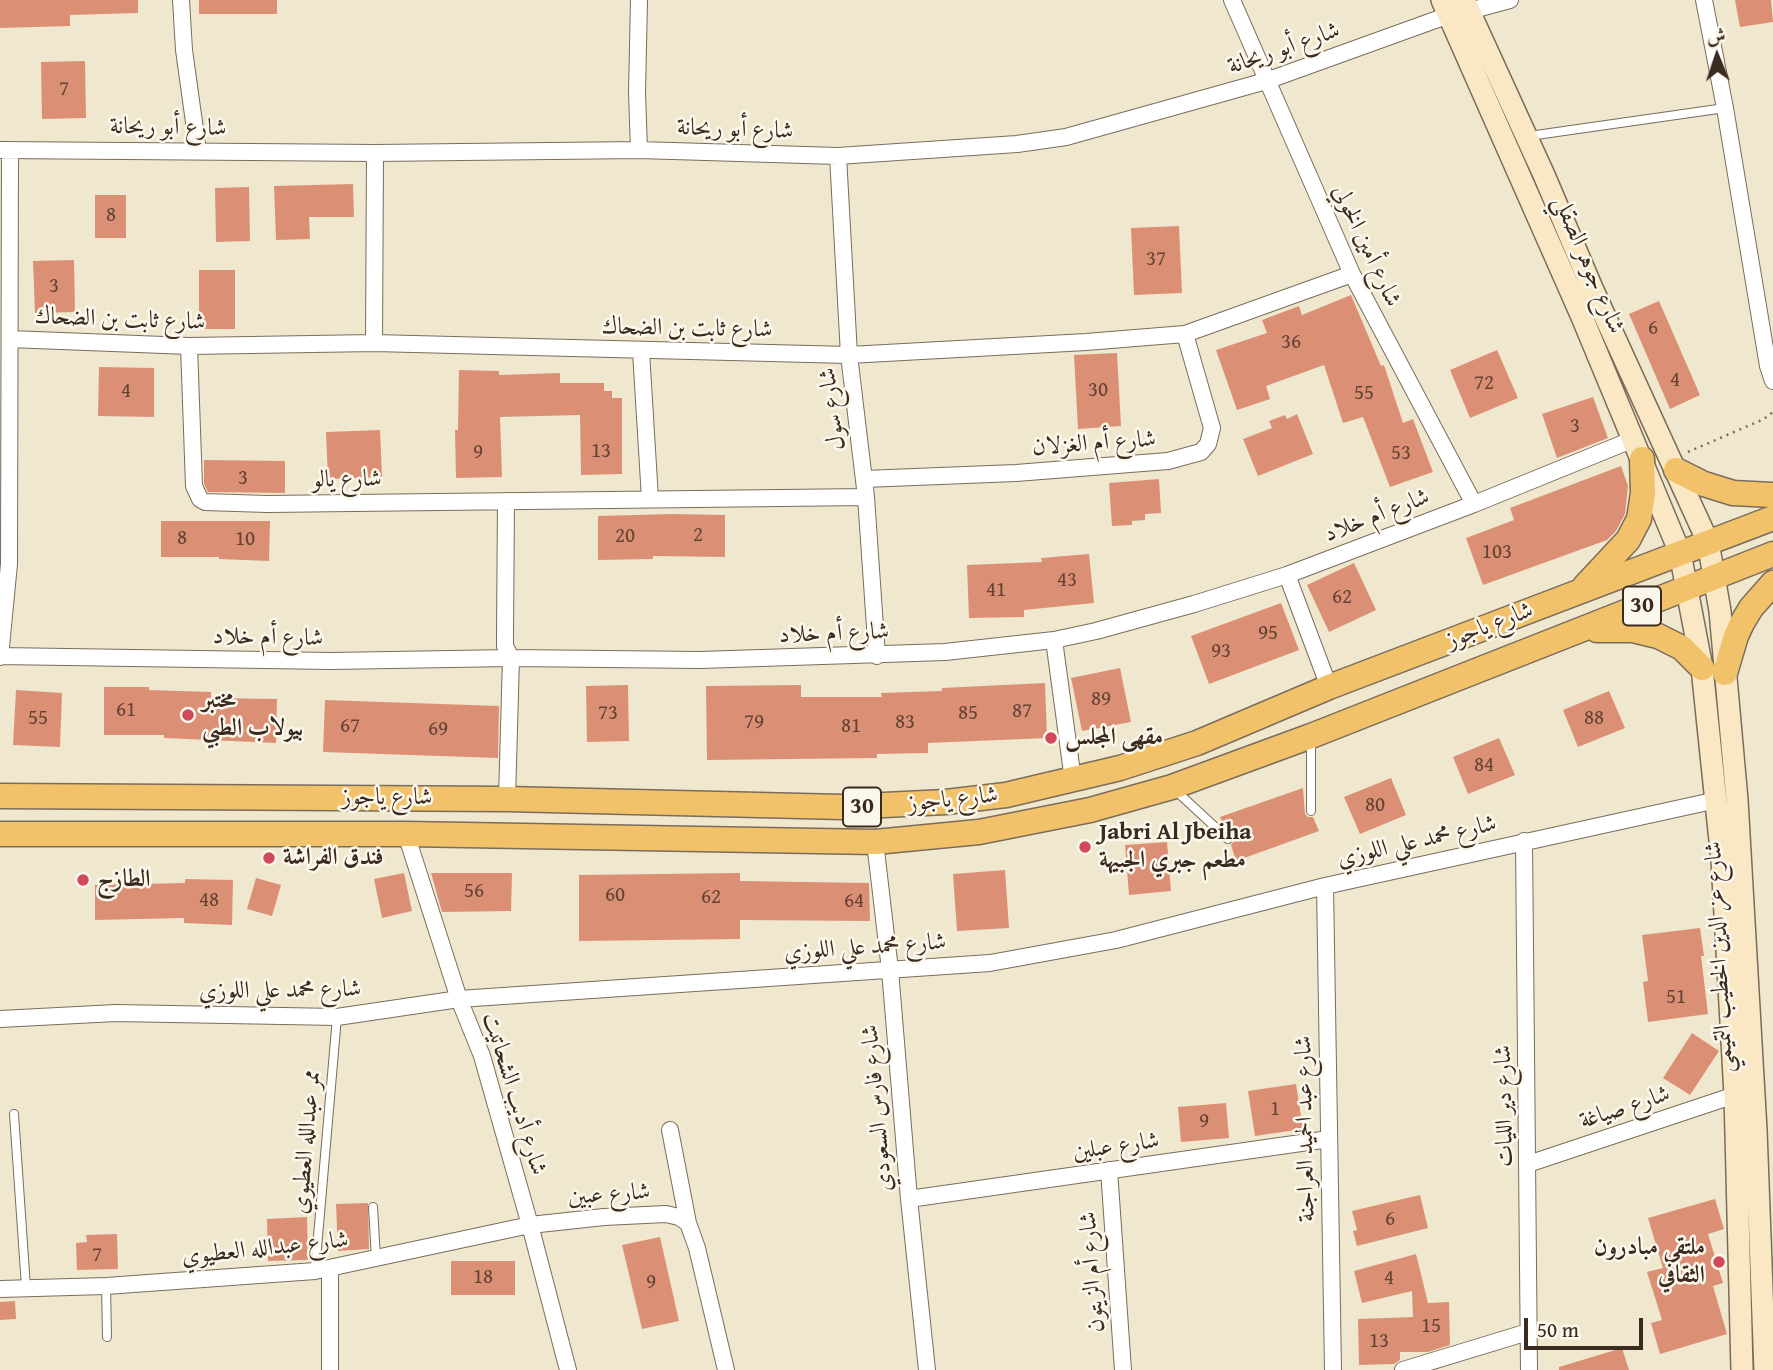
<!DOCTYPE html>
<meta charset="utf-8">
<style>
body{margin:0}
#map{position:relative;width:1773px;height:1370px;overflow:hidden;background:#f0e8ce;font-family:"Gentium Book Plus",Amiri,serif}
canvas{display:block}
.north{position:absolute;left:1682px;top:21px;width:70px;height:70px;-webkit-text-stroke:5px #fbf7ec;paint-order:stroke;rotate:358deg;font-size:19px;font-weight:700;line-height:28px;text-align:center;color:#3b2a1e}
.north::after{content:'';display:block;margin:auto;width:24px;height:32px;background:#3b2a1e;clip-path:polygon(50% 0,100% 100%,50% 72%,0 100%)}
.scale{position:absolute;left:1524px;top:1318px;width:119px;height:32px;box-sizing:border-box;border:4px solid #3b2a1e;border-top:0;padding-left:9px;font-size:21px;line-height:24px;white-space:nowrap;color:#3b2a1e;-webkit-text-stroke:5px #fbf7ec;paint-order:stroke}
</style>
<div id="map">
<canvas width="1773" height="1370"></canvas>
<div class="north">ش</div>
<div class="scale">50 m</div>
</div>
<script>
const ctx = document.querySelector('canvas').getContext('2d');
ctx.lineJoin = 'round';
function paint(path, color) {
  ctx.fillStyle = color;
  ctx.fill(path, 'evenodd');
}
function poly(rows) {
  const path = new Path2D();
  for (const r of rows) {
    path.moveTo(r[0], r[1]);
    for (let i = 2; i < r.length; i += 2) path.lineTo(r[i], r[i + 1]);
  }
  return path;
}
function stroke(path, color, width, dash) {
  ctx.strokeStyle = color;
  ctx.lineWidth = width;
  ctx.lineCap = dash ? 'butt' : 'round';
  ctx.setLineDash(dash || []);
  ctx.stroke(path);
}
function label(font, color, halo, rows, align = 'center') {
  ctx.font = font + ' "Gentium Book Plus",Amiri,serif';
  ctx.lineWidth = 5;
  ctx.setLineDash([]);
  ctx.textBaseline = 'middle';
  ctx.strokeStyle = halo;
  ctx.fillStyle = color;
  for (const [text, x, y, turn = 0] of rows) {
    ctx.save();
    ctx.translate(x, y);
    ctx.rotate((+turn || 0) * Math.PI / 180);
    ctx.textAlign = isNaN(turn) ? turn : align;
    if (halo) ctx.strokeText(text, 0, 0);
    ctx.fillText(text, 0, 0);
    ctx.restore();
  }
}
paint(poly([
 [0,0,138,0,138,13,70,15,70,26,0,28],
 [199,0,277,0,277,14,199,14],
 [1735,0,1771,0,1773,22,1740,27],
 [85,61,86,118,42,119,41,62],
 [353,184,354,217,309,217,310,239,276,240,274,186],
 [249,187,250,241,216,242,215,188],
 [95,195,126,195,126,238,95,238],
 [1179,226,1182,293,1134,295,1131,228],
 [74,260,75,312,35,313,33,261],
 [199,270,235,270,235,329,199,329],
 [1351,295,1381,366,1384,365,1403,423,1413,419,1433,472,1390,487,1363,417,1343,423,1324,365,1266,386,1270,399,1237,410,1216,350,1267,333,1262,320,1299,306,1302,315],
 [1659,301,1700,395,1670,409,1629,314],
 [1497,350,1518,398,1470,418,1450,370],
 [1117,353,1121,426,1078,429,1074,355],
 [99,367,154,368,154,417,98,416],
 [459,370,499,371,499,375,560,373,560,383,604,383,604,391,612,391,612,398,622,398,622,474,581,475,580,415,500,417,502,477,456,478,455,430,458,430],
 [1593,397,1608,438,1557,458,1542,414],
 [1297,414,1313,454,1258,476,1243,439,1272,428,1269,421,1285,415,1287,419],
 [380,430,382,477,328,479,326,432],
 [204,460,285,461,285,493,208,492,204,484],
 [1621,466,1628,486,1625,514,1616,531,1607,540,1483,585,1466,538,1514,520,1510,508],
 [1159,479,1161,513,1145,514,1145,520,1132,521,1132,525,1112,526,1109,483],
 [672,514,725,515,725,557,653,556,653,559,598,560,598,516],
 [161,521,270,521,269,561,219,559,219,557,161,557],
 [1089,554,1094,603,1024,610,1024,617,969,618,967,565,1042,562,1041,558],
 [1354,563,1376,610,1329,632,1307,585],
 [1281,603,1299,650,1209,684,1191,636],
 [1120,668,1131,722,1082,731,1071,678],
 [1045,683,1047,738,928,743,928,753,877,754,877,758,707,760,706,686,801,685,801,697,882,697,881,693,942,691,942,688],
 [628,685,629,741,587,742,586,686],
 [104,687,149,687,149,690,211,692,211,698,277,699,276,743,164,738,164,735,104,735],
 [16,690,62,693,60,747,13,745],
 [1609,691,1625,728,1578,747,1563,710],
 [325,700,499,706,498,758,323,752],
 [1499,738,1515,775,1468,794,1453,757],
 [1391,778,1406,815,1360,834,1344,797],
 [1303,788,1305,814,1308,817,1313,817,1319,831,1236,861,1231,845,1234,841,1234,836,1224,826,1220,817],
 [1167,842,1171,891,1129,895,1125,845],
 [1005,870,1009,928,957,931,953,874],
 [404,873,412,911,382,918,374,879],
 [431,873,512,873,511,911,442,912],
 [740,873,740,881,869,883,870,921,740,920,740,939,579,941,579,875],
 [256,878,281,885,272,916,247,909],
 [185,879,233,880,232,925,184,923,184,918,95,920,95,885,185,883],
 [1700,928,1704,956,1701,956,1708,1014,1648,1022,1643,982,1648,981,1642,935],
 [1692,1033,1719,1051,1690,1095,1663,1078],
 [1296,1084,1303,1129,1255,1136,1248,1091],
 [1226,1103,1229,1138,1181,1142,1178,1107],
 [1420,1195,1428,1228,1357,1246,1353,1231,1357,1230,1352,1211],
 [1715,1199,1724,1229,1708,1234,1723,1283,1713,1286,1727,1334,1660,1354,1651,1323,1662,1320,1647,1272,1663,1268,1648,1218],
 [368,1203,369,1249,338,1251,336,1204],
 [307,1217,308,1260,268,1261,267,1219],
 [117,1234,118,1269,77,1270,76,1243,87,1242,86,1235],
 [660,1237,679,1321,642,1329,622,1245],
 [1416,1254,1428,1303,1449,1302,1450,1345,1428,1352,1400,1352,1400,1360,1394,1364,1359,1365,1358,1319,1413,1317,1412,1291,1362,1303,1354,1271],
 [451,1261,515,1261,515,1295,451,1295],
 [15,1301,16,1319,0,1320,0,1302],
 [1622,1348,1629,1370,1559,1370,1559,1367]
]), '#db9076');
const lane = poly([
 [1529,136,1725,108],
 [1311,740,1311,811],
 [1174,789,1228,839],
 [14,1114,26,1287],
 [373,1207,376,1259],
 [315,1271,337,1017],
 [106,1286,107,1337]
]);
const street = poly([
 [181,0,184,50,198,151],
 [1232,0,1352,274,1474,504],
 [1704,0,1725,108,1768,366,1773,381],
 [1469,11,1510,0],
 [0,150,375,153,639,150,838,156,1017,144,1066,137,1266,81,1449,15],
 [639,150,637,93,639,0],
 [838,156,849,355,866,497,877,656],
 [10,339,189,346,374,343,849,355,1086,342,1185,334,1352,274],
 [374,343,375,153],
 [189,346,194,486,200,499,205,502,267,504,866,497],
 [641,351,650,499],
 [864,479,1016,473,1168,461,1201,452,1208,444,1212,428,1185,334],
 [506,501,505,633,505,646,511,658,507,799],
 [1287,575,1329,687],
 [1054,640,1073,780],
 [0,656,331,661,511,658,700,660,945,652,1054,640,1096,631,1194,604,1287,575,1474,504,1634,439],
 [0,657,9,564,10,150],
 [406,834,459,999,482,1056,530,1225,568,1370],
 [1524,841,1529,1370],
 [875,842,890,970,909,1199,927,1370],
 [1325,886,1333,1370],
 [0,1019,116,1013,337,1017,459,999,990,963,1116,940,1325,886,1717,800],
 [670,1130,688,1223,697,1248,726,1370],
 [1528,1164,1735,1095],
 [1109,1170,1123,1370],
 [909,1199,1329,1139],
 [330,1269,330,1370],
 [0,1289,106,1286,315,1271,530,1225,604,1217,666,1214,679,1217,688,1223],
 [1403,1370,1528,1332]
]);
const secondary = poly([
 [1442,0,1582,317,1680,553,1702,668,1722,860,1735,1095,1742,1370],
 [1464,0,1544,175,1592,288,1708,542,1720,611,1737,800,1756,1130,1765,1370]
]);
const primary = poly([
 [1676,470,1704,484,1733,493,1773,495],
 [1585,586,1628,540,1639,519,1643,493,1642,459],
 [1597,630,1633,630,1658,636,1682,648,1702,668],
 [1725,673,1736,636,1742,623,1751,608,1773,583],
 [0,796,507,799,843,807,946,802,1006,795,1120,768,1197,743,1329,687,1773,518],
 [0,834,406,834,875,842,979,832,1090,810,1172,787,1311,736,1773,554]
]);
stroke(lane, '#7a6c5c', 10);
stroke(street, '#7a6c5c', 18);
stroke(secondary, '#7a6c5c', 24);
stroke(primary, '#7a6c5c', 27);
stroke(poly([
 [1688,452,1764,419,1773,412]
]), '#7a6c5c', 2.5, [2, 5]);
stroke(lane, '#fff', 8);
stroke(street, '#fff', 16);
stroke(secondary, '#fae7c3', 21);
stroke(primary, '#f2c26a', 24);
for (const [x, y, r, color] of [
 [188,715,7,"#d1495b"],
 [1051,738,7,"#d1495b"],
 [1085,847,7,"#d1495b"],
 [269,858,7,"#d1495b"],
 [83,880,7,"#d1495b"],
 [1719,1262,7,"#d1495b"]
]) {
  const dot = new Path2D();
  dot.arc(x, y, r, 0, 2 * Math.PI);
  ctx.fillStyle = color;
  ctx.fill(dot);
  stroke(dot, '#fbf7ec', 2.5);
}
label('21px', '#634434', null, [
 ["7",64,90],
 ["8",111,216],
 ["37",1156,260],
 ["3",54,287],
 ["6",1653,329],
 ["36",1291,343],
 ["4",1675,381],
 ["72",1484,384],
 ["30",1098,391],
 ["4",126,392],
 ["55",1364,394],
 ["3",1575,427],
 ["13",601,452],
 ["9",478,453],
 ["53",1401,454],
 ["3",243,479],
 ["2",698,536],
 ["20",625,537],
 ["8",182,539],
 ["10",245,540],
 ["103",1497,553],
 ["43",1067,581],
 ["41",996,591],
 ["62",1342,598],
 ["95",1268,634],
 ["93",1221,652],
 ["89",1101,700],
 ["61",126,711],
 ["87",1022,712],
 ["73",608,714],
 ["85",968,714],
 ["55",38,719],
 ["88",1594,719],
 ["79",754,723],
 ["83",905,723],
 ["67",350,727],
 ["81",851,727],
 ["69",438,730],
 ["84",1484,766],
 ["80",1375,806],
 ["56",474,892],
 ["60",615,896],
 ["62",711,898],
 ["48",209,901],
 ["64",854,902],
 ["51",1676,998],
 ["1",1275,1110],
 ["9",1204,1122],
 ["6",1390,1220],
 ["7",97,1256],
 ["18",483,1278],
 ["4",1389,1279],
 ["9",651,1283],
 ["15",1431,1327],
 ["13",1379,1342]
]);
for (const [x, y, w] of [
 [1642,606,38],
 [862,807,38]
]) {
  const box = new Path2D();
  box.roundRect(x - w / 2, y - 19.5, w, 39, 5);
  ctx.fillStyle = '#fbf7ec';
  ctx.fill(box);
  stroke(box, '#3b2a1e', 2);
}
label('bold 23px', '#3b2a1e', null, [
 ["30",1642,606],
 ["30",862,807]
]);
label('24px', '#3b2a1e', '#fbf7ec', [
 ["شارع أبو ريحانة",1284,49,-19],
 ["شارع أبو ريحانة",168,128,1],
 ["شارع أبو ريحانة",735,130,2],
 ["شارع أمين الخولي",1366,246,65],
 ["شارع جوهر الصقلي",1588,265,67],
 ["شارع ثابت بن الضحاك",120,320,2],
 ["شارع ثابت بن الضحاك",687,329,1],
 ["شارع سول",833,409,-97],
 ["شارع أم الغزلان",1094,444,-4],
 ["شارع يالو",347,480,-1],
 ["شارع أم خلاد",1377,516,-21],
 ["شارع ياجوز",1490,626,-21],
 ["شارع أم خلاد",834,634,-2],
 ["شارع أم خلاد",268,638,1],
 ["شارع ياجوز",387,798],
 ["شارع ياجوز",953,800,-6],
 ["شارع محمد علي اللوزي",1417,842,-13],
 ["شارع محمد علي اللوزي",865,948,-4],
 ["شارع عز الدين الخطيب التميمي",1720,957,-93],
 ["شارع محمد علي اللوزي",280,991,-1],
 ["شارع أديب الشحاتيت",514,1094,73],
 ["شارع دير الليات",1505,1106,-91],
 ["شارع فارس السعودي",878,1108,-95],
 ["شارع صياغة",1625,1108,-18],
 ["شارع عبد الحميد العراجنة",1306,1129,-91],
 ["ممر عبدالله العطيوي",307,1142,-85],
 ["شارع عبلين",1116,1147,-8],
 ["شارع عبين",609,1195,-4],
 ["شارع عبدالله العطيوي",265,1249,-6],
 ["شارع أم الزيتون",1093,1272,-94]
]);
label('bold 24px', '#3b2a1e', '#fbf7ec', [
 ["مختبر",202,701],
 ["بيولاب الطبي",202,729],
 ["مقهى المجلس",1065,738],
 ["Jabri Al Jbeiha",1099,833],
 ["مطعم جبري الجبيهة",1099,861],
 ["فندق الفراشة",283,858],
 ["الطازج",97,880],
 ["ملتقى مبادرون",1705,1248,"right"],
 ["الثقافي",1705,1276,"right"]
], 'left');
</script>
